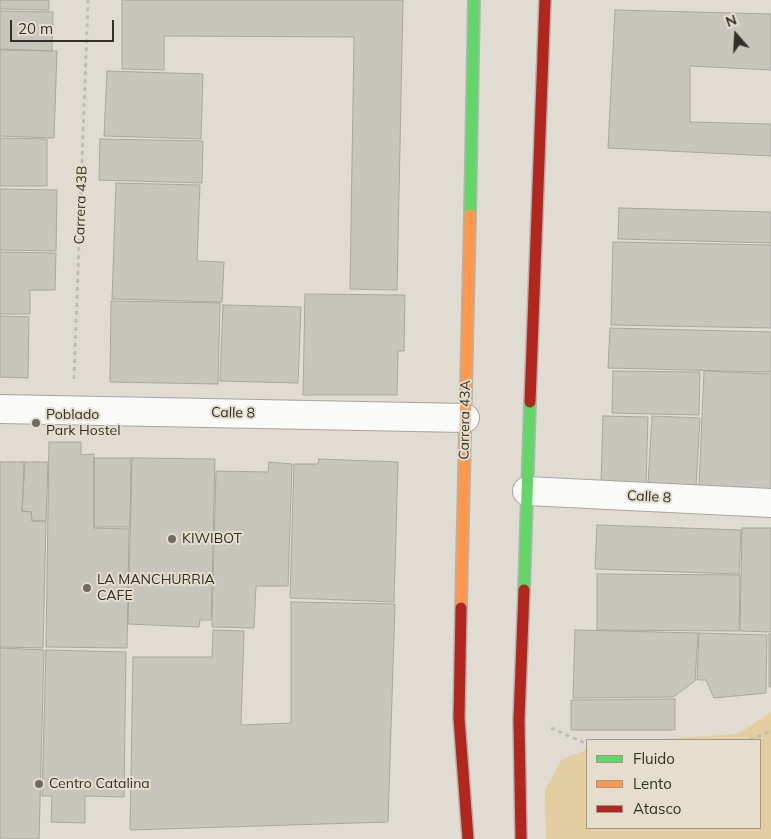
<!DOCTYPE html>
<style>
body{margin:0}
#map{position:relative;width:771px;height:839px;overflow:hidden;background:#e0dcd2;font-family:Mulish,sans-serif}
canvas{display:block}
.legend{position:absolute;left:586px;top:739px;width:175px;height:90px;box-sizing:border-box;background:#e6decc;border:1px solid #9e988b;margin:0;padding:6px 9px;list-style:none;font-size:15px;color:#333029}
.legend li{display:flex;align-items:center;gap:10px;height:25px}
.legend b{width:25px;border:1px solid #9e988b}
.north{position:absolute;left:711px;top:10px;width:50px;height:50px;-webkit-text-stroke:4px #e6decc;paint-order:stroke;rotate:341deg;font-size:14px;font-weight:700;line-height:20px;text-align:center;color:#333029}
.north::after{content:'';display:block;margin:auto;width:18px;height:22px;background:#333029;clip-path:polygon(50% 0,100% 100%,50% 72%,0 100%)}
.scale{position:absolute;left:10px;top:20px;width:104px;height:22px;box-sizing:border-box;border:2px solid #333029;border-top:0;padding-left:6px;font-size:15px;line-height:18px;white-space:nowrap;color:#333029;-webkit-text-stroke:4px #e6decc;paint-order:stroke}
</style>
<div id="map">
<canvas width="771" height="839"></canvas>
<ul class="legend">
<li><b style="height:6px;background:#63d668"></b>Fluido</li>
<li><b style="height:6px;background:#ff974d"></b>Lento</li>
<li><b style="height:6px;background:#b3261e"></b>Atasco</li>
</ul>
<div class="north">N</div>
<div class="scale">20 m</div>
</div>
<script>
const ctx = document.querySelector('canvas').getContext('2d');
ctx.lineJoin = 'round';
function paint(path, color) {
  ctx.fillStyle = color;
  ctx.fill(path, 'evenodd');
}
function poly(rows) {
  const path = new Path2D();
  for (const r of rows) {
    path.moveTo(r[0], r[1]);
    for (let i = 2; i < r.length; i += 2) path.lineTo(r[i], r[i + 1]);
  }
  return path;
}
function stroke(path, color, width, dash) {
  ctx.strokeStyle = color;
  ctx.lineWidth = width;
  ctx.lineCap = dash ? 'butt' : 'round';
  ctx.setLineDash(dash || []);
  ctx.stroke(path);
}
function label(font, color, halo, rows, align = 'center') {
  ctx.font = font + ' Mulish,sans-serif';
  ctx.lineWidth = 4;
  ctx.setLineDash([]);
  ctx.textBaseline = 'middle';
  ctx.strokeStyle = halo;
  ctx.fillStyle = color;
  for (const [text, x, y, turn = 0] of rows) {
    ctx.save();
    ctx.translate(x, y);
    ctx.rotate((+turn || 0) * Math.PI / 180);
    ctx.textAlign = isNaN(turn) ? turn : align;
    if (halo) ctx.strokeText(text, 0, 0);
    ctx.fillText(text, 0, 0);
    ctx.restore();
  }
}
paint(poly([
 [771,712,771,839,546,839,545,790,562,759,587,750,587,828,760,828,760,740,648,740,738,734]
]), '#e2cea0');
const building = poly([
 [0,0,49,0,49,10,0,9,0,0],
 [122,0,403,0,397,290,350,289,354,37,164,36,164,70,122,69,122,0],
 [615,10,771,14,771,70,690,66,690,122,771,124,771,156,608,148,615,10],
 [0,11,53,12,52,51,0,49,0,11],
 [0,50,57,51,54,138,0,136,0,50],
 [107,71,203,74,201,139,104,136,107,71],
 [0,138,47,139,47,186,0,186,0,138],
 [100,139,203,141,202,183,99,180,100,139],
 [116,183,200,185,197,261,224,262,222,302,112,299,116,183],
 [0,189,57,190,56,251,0,250,0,189],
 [619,208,771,212,771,243,618,239,619,208],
 [613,242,771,245,771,328,611,325,613,242],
 [0,252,56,253,55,290,30,290,30,314,0,314,0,252],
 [305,294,405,295,404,351,398,351,397,395,303,395,305,294],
 [111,301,220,303,218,384,110,382,111,301],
 [223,305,301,307,298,383,220,381,223,305],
 [0,316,29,317,28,378,0,377,0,316],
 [610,328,771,332,771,372,608,368,610,328],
 [613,371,700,372,699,415,612,413,613,371],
 [704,371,771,374,771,490,699,488,704,371],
 [603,416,648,417,646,485,601,484,603,416],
 [652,416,700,418,696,486,648,484,652,416],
 [49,442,81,442,81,455,94,454,94,528,129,529,127,648,46,647,49,442],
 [94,458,131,458,130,527,94,527,94,458],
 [132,458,215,459,211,620,200,620,199,627,128,624,132,458],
 [319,459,398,462,394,602,290,598,294,464,318,464,319,459],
 [0,462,24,462,22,511,31,512,32,521,46,521,43,648,0,647,0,462],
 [25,462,48,462,46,521,32,521,31,512,22,511,25,462],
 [269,462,292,464,288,586,256,586,254,628,212,627,216,471,268,472,269,462],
 [597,525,741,530,739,574,595,569,597,525],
 [742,528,771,528,771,632,740,631,742,528],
 [597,574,740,575,739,631,597,630,597,574],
 [291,602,395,604,388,822,130,830,133,657,212,657,213,630,244,631,241,725,291,723,291,602],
 [575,630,698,633,695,681,673,697,573,698,575,630],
 [699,633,767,635,766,693,714,698,706,680,697,680,699,633],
 [769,634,771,634,771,687,769,687,769,634],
 [0,648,44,650,39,839,0,839,0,648],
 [46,650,126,652,124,797,85,796,85,823,51,822,52,796,42,796,46,650],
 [675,699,675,730,571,730,571,700,675,699]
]);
paint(building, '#c8c5bd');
stroke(building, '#a9a69e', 1);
const street = poly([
 [0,409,465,418],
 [527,491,771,503]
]);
const fast = poly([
 [470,215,474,0],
 [524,590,530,402]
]);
const slow = poly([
 [461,608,470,215]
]);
const jam = poly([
 [530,402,545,0],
 [461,608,459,718,468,839],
 [521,839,519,720,524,590]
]);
stroke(street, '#a8a49d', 30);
stroke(fast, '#aeb6b5', 14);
stroke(slow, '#aeb6b5', 14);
stroke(jam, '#aeb6b5', 14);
stroke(poly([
 [74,379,88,0],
 [551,728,587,744],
 [750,740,771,731]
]), '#bebeb9', 3, [4, 4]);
stroke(street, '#fafaf8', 28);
stroke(fast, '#63d668', 11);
stroke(slow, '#ff974d', 11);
stroke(jam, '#b3261e', 11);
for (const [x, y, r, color] of [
 [36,423,5,"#706c64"],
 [172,539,5,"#706c64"],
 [87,588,5,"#706c64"],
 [39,784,5,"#706c64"]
]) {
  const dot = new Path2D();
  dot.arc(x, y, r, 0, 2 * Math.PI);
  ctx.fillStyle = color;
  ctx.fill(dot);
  stroke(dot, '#e6decc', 2);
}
label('14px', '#333029', '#e6decc', [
 ["Carrera 43B",81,205,-88],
 ["Calle 8",233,413,1],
 ["Carrera 43A",465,420,-89],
 ["Calle 8",649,497,3]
]);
label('14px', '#333029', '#e6decc', [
 ["Poblado",46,415],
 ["Park Hostel",46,431],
 ["KIWIBOT",182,539],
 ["LA MANCHURRIA",97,580],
 ["CAFE",97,596],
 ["Centro Catalina",49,784]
], 'left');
</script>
